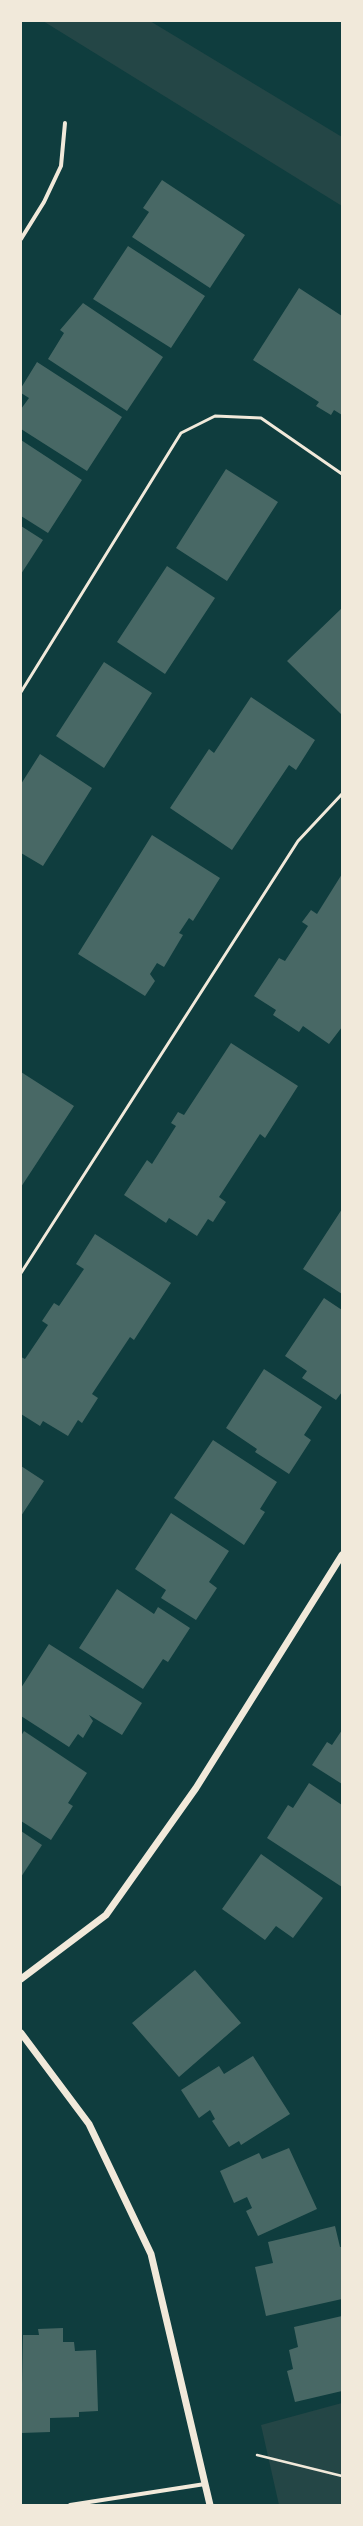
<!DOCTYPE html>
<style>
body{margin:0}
#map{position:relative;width:363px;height:2526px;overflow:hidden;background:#0f3d3e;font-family:"Open Sans",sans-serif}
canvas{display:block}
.frame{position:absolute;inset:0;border:22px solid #f1e9da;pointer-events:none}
</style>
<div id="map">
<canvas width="363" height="2526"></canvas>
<div class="frame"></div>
</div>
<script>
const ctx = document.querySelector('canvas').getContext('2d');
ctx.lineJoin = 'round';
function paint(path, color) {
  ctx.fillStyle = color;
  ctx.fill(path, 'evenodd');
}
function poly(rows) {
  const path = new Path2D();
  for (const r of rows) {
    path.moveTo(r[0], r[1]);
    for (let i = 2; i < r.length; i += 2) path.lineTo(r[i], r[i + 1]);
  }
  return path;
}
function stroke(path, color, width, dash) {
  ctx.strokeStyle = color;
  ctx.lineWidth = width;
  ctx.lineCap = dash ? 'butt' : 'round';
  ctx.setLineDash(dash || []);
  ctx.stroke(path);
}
paint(poly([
 [43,21,150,21,342,137,342,206],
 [342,2403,342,2505,279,2505,261,2425]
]), '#244646');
paint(poly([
 [162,180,245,235,210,288,132,237,149,212,143,208],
 [128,246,205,296,171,348,93,299],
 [299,288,342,316,342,415,334,410,331,415,316,406,319,402,253,360],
 [83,303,163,357,127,411,48,359,64,333,60,330],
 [37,362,122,417,87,471,21,429,21,409,29,398,21,393,21,388],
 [21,440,82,480,48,533,21,516],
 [226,469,278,502,227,581,176,548],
 [21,526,43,540,21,574],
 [167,566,215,598,165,674,117,642],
 [342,608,342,715,287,661],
 [104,662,152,693,104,768,56,736],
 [251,697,315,740,296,770,289,765,232,850,170,808,209,749,214,753],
 [40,754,92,788,43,866,21,853,21,784],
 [152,835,220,878,193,921,189,918,179,933,183,935,164,967,157,963,150,974,155,981,145,996,78,954],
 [342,874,342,1027,329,1044,303,1026,299,1032,273,1015,276,1010,254,996,279,958,285,961,308,926,302,922,311,910,317,914],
 [231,1043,298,1086,265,1138,260,1134,219,1197,226,1202,213,1222,208,1219,197,1236,169,1218,166,1223,124,1195,147,1160,152,1164,176,1126,171,1123,178,1112,184,1115],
 [21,1072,74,1106,21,1187],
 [342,1209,342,1294,303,1269],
 [95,1234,171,1283,134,1340,130,1337,92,1394,98,1398,82,1423,78,1420,68,1436,43,1421,40,1426,21,1414,21,1357,25,1359,48,1325,42,1321,54,1303,59,1306,84,1269,76,1264],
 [324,1298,342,1310,342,1392,336,1400,302,1378,307,1371,285,1356],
 [264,1369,322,1407,304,1435,311,1440,289,1474,255,1452,257,1449,226,1428],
 [213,1440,277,1482,260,1509,265,1512,244,1545,174,1498],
 [21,1466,44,1481,21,1516],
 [171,1513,229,1551,209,1582,217,1588,196,1620,161,1598,166,1590,135,1569],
 [117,1589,154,1614,158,1607,190,1628,168,1662,163,1659,143,1689,79,1648],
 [49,1644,142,1703,122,1735,89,1715,93,1721,83,1738,78,1734,69,1747,21,1716,21,1688],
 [342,1730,342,1784,312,1765,327,1742,332,1745],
 [24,1731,87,1773,68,1803,73,1806,51,1840,21,1821,21,1736],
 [309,1783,342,1805,342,1887,267,1838,288,1805,293,1808],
 [21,1831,42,1845,21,1877],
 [261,1854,323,1898,293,1938,276,1926,265,1940,222,1909],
 [195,1970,241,2023,179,2077,132,2023],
 [253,2056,290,2114,241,2145,239,2141,229,2147,212,2121,215,2119,210,2110,199,2118,181,2090,219,2066,224,2074],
 [289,2148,317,2209,258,2236,246,2211,252,2208,247,2197,234,2203,220,2171,259,2153,262,2159],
 [335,2226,340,2247,342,2247,342,2299,266,2316,255,2267,273,2263,268,2242],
 [342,2316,342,2391,295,2402,287,2371,293,2369,289,2350,298,2347,294,2327],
 [63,2328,63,2342,74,2342,75,2351,96,2350,98,2411,79,2412,79,2417,50,2418,50,2432,21,2433,23,2335,39,2335,38,2329]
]), '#486865');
stroke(poly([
 [257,2455,342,2476]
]), '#f1e9da', 2.5);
stroke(poly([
 [21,692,181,433,215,416,261,418,342,474],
 [21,1273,298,841,342,794]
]), '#f1e9da', 3);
stroke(poly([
 [21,239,44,202,61,166,65,123],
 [70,2505,205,2484]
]), '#f1e9da', 4);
stroke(poly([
 [21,1979,106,1915,196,1788,342,1555],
 [21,2033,89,2124,151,2254,210,2505]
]), '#f1e9da', 7);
</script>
